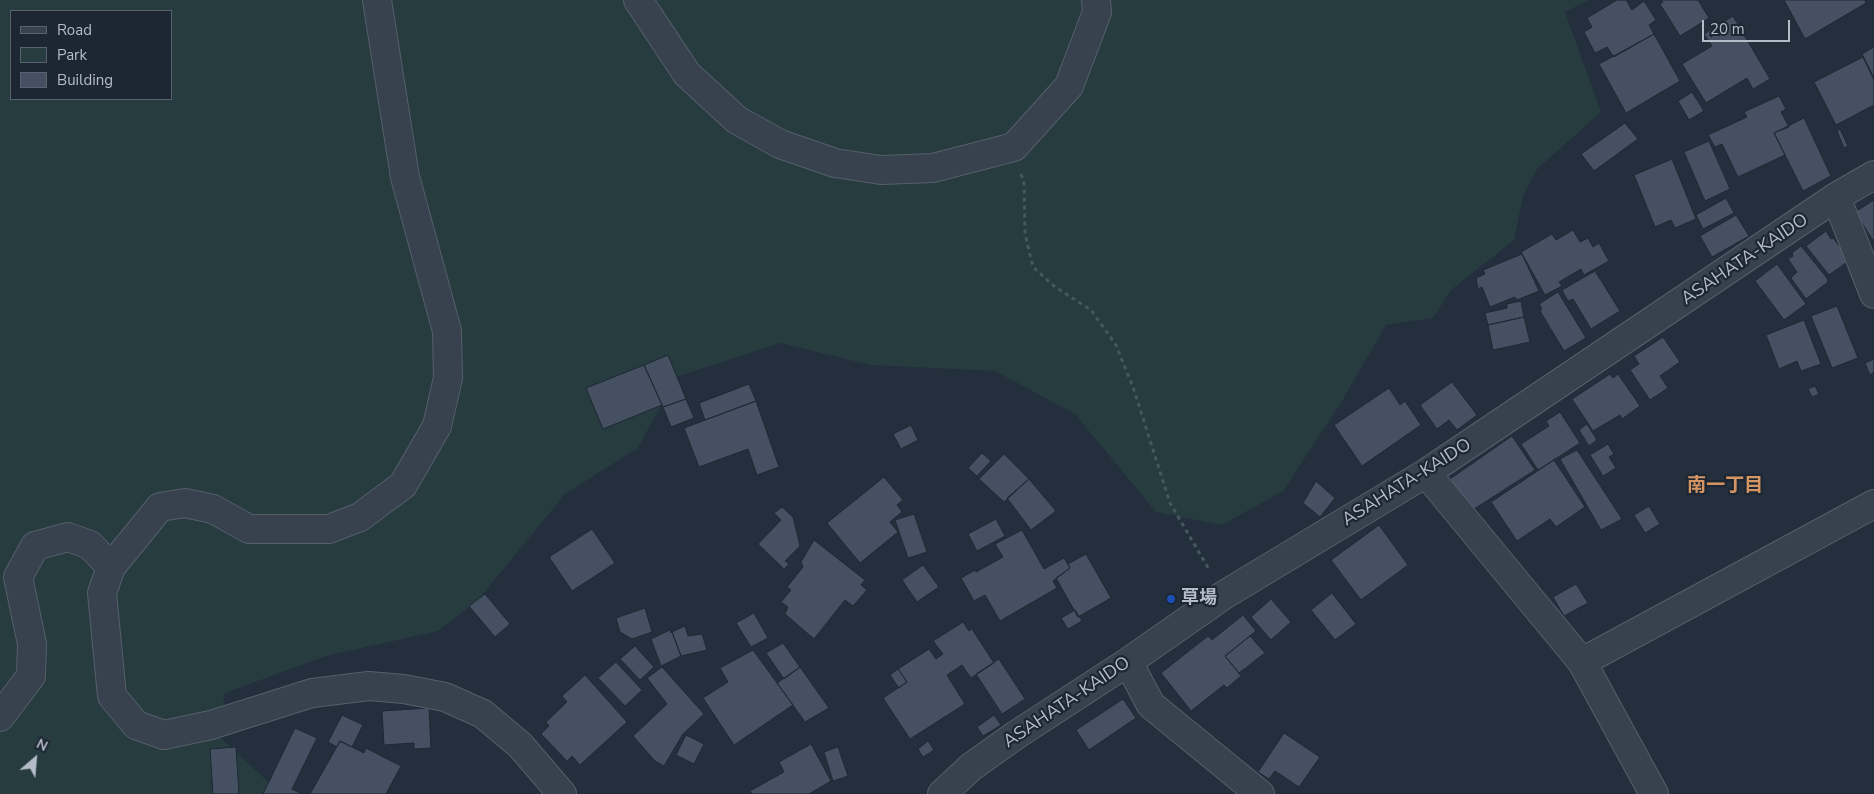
<!DOCTYPE html>
<meta charset="utf-8">
<style>
body{margin:0}
#map{position:relative;width:1874px;height:794px;overflow:hidden;background:#242f3e;font-family:"Nunito Sans",sans-serif}
canvas{display:block}
.legend{position:absolute;left:10px;top:10px;width:162px;height:90px;box-sizing:border-box;background:#1d2633;border:1px solid #59626f;margin:0;padding:6px 9px;list-style:none;font-size:15px;color:#b4bcc9}
.legend li{display:flex;align-items:center;gap:10px;height:25px}
.legend b{width:25px;border:1px solid #59626f}
.north{position:absolute;left:10px;top:734px;width:50px;height:50px;-webkit-text-stroke:4px #1d2633;paint-order:stroke;rotate:27deg;font-size:14px;font-weight:700;line-height:20px;text-align:center;color:#b4bcc9}
.north::after{content:'';display:block;margin:auto;width:18px;height:22px;background:#b4bcc9;clip-path:polygon(50% 0,100% 100%,50% 72%,0 100%)}
.scale{position:absolute;left:1702px;top:20px;width:88px;height:22px;box-sizing:border-box;border:2px solid #b4bcc9;border-top:0;padding-left:6px;font-size:15px;line-height:18px;white-space:nowrap;color:#b4bcc9;-webkit-text-stroke:4px #1d2633;paint-order:stroke}
</style>
<div id="map">
<canvas width="1874" height="794"></canvas>
<ul class="legend">
<li><b style="height:6px;background:#38414e"></b>Road</li>
<li><b style="height:14px;background:#263c3f"></b>Park</li>
<li><b style="height:14px;background:#455162"></b>Building</li>
</ul>
<div class="north">N</div>
<div class="scale">20 m</div>
</div>
<script>
const g = document.querySelector('canvas').getContext('2d');
g.lineJoin = 'round';
function fillPath(path, color) { g.fillStyle = color; g.fill(path, 'evenodd'); }
const toPath = rows => new Path2D(rows.map(r => 'M' + r).join(''));
function stroke(path, color, width, dash) { g.strokeStyle = color; g.lineWidth = width; g.lineCap = dash ? 'butt' : 'round'; g.setLineDash(dash || []); g.stroke(path); }
function label(font, color, halo, rows, align = 'center') {
  g.font = font + ' "Nunito Sans","Noto Sans JP",sans-serif'; g.lineWidth = 4.5; g.setLineDash([]); g.textBaseline = 'middle'; g.strokeStyle = halo; g.fillStyle = color; for (const [text, x, y, turn = 0] of rows) {
    g.save(); g.translate(x, y); g.rotate((+turn || 0) * Math.PI / 180); g.textAlign = isNaN(turn) ? turn : align; if (halo) g.strokeText(text, 0, 0); g.fillText(text, 0, 0); g.restore();
  }
}
fillPath(toPath([
 [0,0,1589,0,1565,12,1601,112,1537,169,1523,196,1514,240,1451,290,1433,318,1386,325,1342,401,1283,491,1222,525,1156,512,1075,414,995,371,871,365,780,343,676,377,638,448,565,494,478,600,438,631,326,656,225,693,218,735,281,794,0,794],
 [11,11,171,11,171,99,11,99]
]), '#263c3f');
const building = toPath([
 [1617,0,1626,0,1632,10,1644,1,1656,20,1649,25,1654,34,1614,57,1607,47,1595,53,1584,32,1592,27,1587,18,1617,0],
 [1661,0,1698,0,1709,18,1680,36,1660,4,1663,2,1661,0],
 [1784,0,1865,0,1866,3,1805,39,1784,0],
 [1733,16,1770,79,1753,89,1747,78,1706,103,1682,64,1712,46,1704,34,1733,16],
 [1654,34,1680,81,1626,113,1599,64,1654,34],
 [1874,47,1874,78,1862,54,1874,47],
 [1863,57,1874,80,1874,105,1836,125,1814,82,1863,57],
 [1692,92,1704,111,1689,120,1678,101,1692,92],
 [1779,96,1786,109,1781,112,1789,127,1774,133,1785,155,1738,177,1722,144,1715,147,1708,135,1747,117,1744,112,1779,96],
 [1804,118,1831,176,1803,191,1774,133,1804,118],
 [1625,123,1638,139,1594,171,1581,154,1625,123],
 [1840,129,1848,146,1844,148,1837,131,1840,129],
 [1709,141,1730,189,1705,201,1684,152,1709,141],
 [1672,159,1696,219,1675,228,1671,220,1655,227,1634,175,1672,159],
 [1726,198,1734,213,1703,229,1696,215,1726,198],
 [1874,200,1874,242,1855,212,1874,200],
 [1736,215,1749,236,1712,257,1700,236,1736,215],
 [1573,230,1580,242,1588,238,1593,247,1599,243,1609,261,1584,275,1581,269,1559,282,1562,286,1545,295,1521,252,1552,234,1556,240,1573,230],
 [1826,231,1831,239,1833,238,1850,260,1829,275,1806,246,1826,231],
 [1801,246,1827,278,1828,282,1806,299,1791,278,1797,272,1788,259,1793,256,1792,253,1801,246],
 [1522,254,1539,291,1517,300,1515,297,1490,307,1482,287,1478,289,1476,278,1485,274,1483,270,1522,254],
 [1777,264,1806,304,1784,320,1755,281,1777,264],
 [1595,271,1620,311,1591,329,1573,299,1568,301,1562,290,1595,271],
 [1558,292,1586,338,1564,351,1540,311,1542,309,1539,304,1558,292],
 [1521,301,1524,317,1488,325,1485,313,1507,308,1507,304,1521,301],
 [1837,306,1858,358,1832,368,1811,316,1837,306],
 [1524,317,1530,342,1493,350,1488,325,1524,317],
 [1804,320,1821,364,1801,371,1797,361,1779,369,1766,335,1804,320],
 [1663,337,1680,362,1660,376,1668,388,1650,400,1630,370,1639,364,1634,356,1663,337],
 [668,355,686,399,663,407,644,365,668,355],
 [1874,359,1874,372,1870,375,1865,363,1874,359],
 [644,365,662,405,603,429,586,388,644,365],
 [1610,374,1613,378,1618,374,1640,406,1622,419,1620,415,1593,431,1572,399,1610,374],
 [1452,382,1477,415,1457,430,1449,420,1437,429,1420,405,1452,382],
 [749,384,756,401,705,420,699,403,749,384],
 [1815,386,1819,394,1812,397,1808,389,1815,386],
 [1389,388,1400,405,1405,401,1421,425,1362,466,1334,425,1389,388],
 [686,399,694,418,671,427,663,407,686,399],
 [756,401,779,467,757,475,748,449,699,467,684,428,756,401],
 [1560,412,1580,443,1538,470,1521,444,1549,426,1546,421,1560,412],
 [1587,424,1597,440,1589,446,1579,430,1587,424],
 [911,425,918,440,901,449,893,434,911,425],
 [1512,436,1535,470,1471,511,1450,479,1512,436],
 [1608,444,1614,454,1609,457,1616,468,1603,476,1590,455,1608,444],
 [1577,450,1622,519,1601,530,1560,459,1577,450],
 [982,453,991,461,977,476,968,468,982,453],
 [1004,454,1029,479,1004,502,979,479,1004,454],
 [1554,460,1585,507,1556,527,1550,519,1517,541,1491,502,1554,460],
 [884,477,903,500,897,505,902,512,890,522,898,532,860,563,827,523,884,477],
 [1029,479,1056,511,1031,530,1007,498,1029,479],
 [1316,481,1335,498,1320,517,1303,503,1316,481],
 [1649,506,1660,524,1645,533,1634,515,1649,506],
 [782,507,793,517,800,546,785,561,789,564,784,569,758,544,781,520,774,513,782,507],
 [914,514,927,552,908,558,895,520,914,514],
 [996,519,1005,536,977,551,968,534,996,519],
 [1379,525,1408,565,1361,600,1331,560,1379,525],
 [592,529,615,563,572,591,549,557,592,529],
 [1022,530,1044,569,1064,558,1070,568,1053,581,1057,588,1000,621,985,595,974,601,961,578,975,570,976,572,1003,557,995,544,1022,530],
 [814,540,865,580,861,585,867,590,853,606,845,600,814,639,785,614,788,607,781,602,791,590,787,587,803,567,801,562,814,540],
 [1086,554,1111,598,1078,617,1056,578,1070,568,1068,564,1086,554],
 [923,565,939,587,917,602,902,580,923,565],
 [1576,584,1588,603,1564,616,1553,597,1576,584],
 [1332,593,1356,624,1335,640,1311,610,1332,593],
 [485,594,510,624,495,637,469,606,485,594],
 [1271,599,1291,622,1271,640,1251,617,1271,599],
 [645,608,652,632,632,639,620,632,616,618,645,608],
 [1075,610,1082,621,1068,629,1061,618,1075,610],
 [754,613,768,638,751,647,736,623,754,613],
 [1243,615,1256,631,1225,656,1241,676,1227,688,1224,685,1191,711,1161,673,1208,636,1212,640,1243,615],
 [963,622,969,631,972,629,994,663,971,678,962,665,947,675,965,704,910,739,883,698,907,682,898,669,929,649,936,659,943,654,933,641,963,622],
 [685,626,688,636,702,634,707,650,681,656,672,632,685,626],
 [670,630,671,633,672,632,681,656,661,666,651,639,670,630],
 [1250,636,1265,653,1239,673,1225,656,1250,636],
 [783,643,800,667,784,679,766,653,783,643],
 [635,646,654,667,640,680,620,659,635,646],
 [753,650,793,705,734,745,703,698,728,682,720,668,753,650],
 [999,659,1025,699,1002,714,976,674,999,659],
 [616,662,642,690,625,706,598,678,616,662],
 [662,667,704,714,683,734,664,766,655,761,633,736,667,704,647,678,662,667],
 [800,667,829,708,805,722,777,683,800,667],
 [898,669,907,682,899,688,890,675,898,669],
 [585,675,627,722,580,765,572,756,567,761,541,734,549,726,546,722,567,702,562,696,585,675],
 [1123,699,1136,718,1089,750,1076,730,1123,699],
 [429,708,431,748,414,749,414,743,384,745,382,711,429,708],
 [342,715,363,725,352,747,340,741,337,747,328,742,342,715],
 [994,715,1001,725,983,736,977,727,994,715],
 [295,728,317,738,292,789,302,794,263,794,295,728],
 [1284,733,1320,757,1299,787,1275,771,1269,779,1258,772,1284,733],
 [686,735,704,744,694,764,676,755,686,735],
 [340,741,364,753,366,748,401,766,386,794,310,794,340,741],
 [928,741,934,750,923,757,918,749,928,741],
 [811,744,831,781,809,794,752,794,750,791,784,772,779,762,811,744],
 [236,747,239,794,213,794,210,749,236,747],
 [838,747,848,776,833,781,824,752,838,747]
]);
fillPath(building, '#455162');
stroke(building, '#1f2835', 1);
const minor = toPath([
 [377,0,405,177,447,331,448,378,437,426,403,485,360,517,329,529,249,529,213,509,185,503,160,507,111,567,102,593,112,696,136,725,164,735,211,725,312,693,369,686,404,689,445,697,483,714,520,745,562,794],
 [638,0,687,74,737,120,780,144,835,163,881,170,933,168,1014,147,1069,86,1097,12,1096,0],
 [1836,197,1874,294],
 [1426,473,1582,662,1654,794],
 [1128,662,1151,705,1260,794],
 [1582,662,1874,504],
 [0,717,31,676,32,644,18,577,35,546,68,537,90,545,111,567],
 [942,794,971,767,1016,735,1128,662,1224,595,1426,473,1836,197,1874,175]
]);
stroke(minor, '#565f6c', 30);
stroke(toPath([
 [1021,174,1024,184,1025,234,1033,267,1055,287,1091,310,1116,345,1134,390,1170,503,1210,571]
]), '#44595c', 3, [4, 4]);
stroke(minor, '#38414e', 28);
for (const [x, y, r, color] of [
 [1171,599,5,"#1a4fb4"]
]) { const dot = new Path2D(); dot.arc(x, y, r, 0, 2 * Math.PI); g.fillStyle = color; g.fill(dot); stroke(dot, '#1d2633', 2); }
label('18px', '#b4bcc9', '#1d2633', [
 ["ASAHATA-KAIDO",1745,260,-34],
 ["ASAHATA-KAIDO",1407,483,-32],
 ["ASAHATA-KAIDO",1067,703,-34]
]);
label('bold 18px', '#b4bcc9', '#1d2633', [
 ["草場",1181,599]
], 'left');
label('bold 19px', '#d59563', '#1d2633', [
 ["南一丁目",1725,486]
]);
</script>
